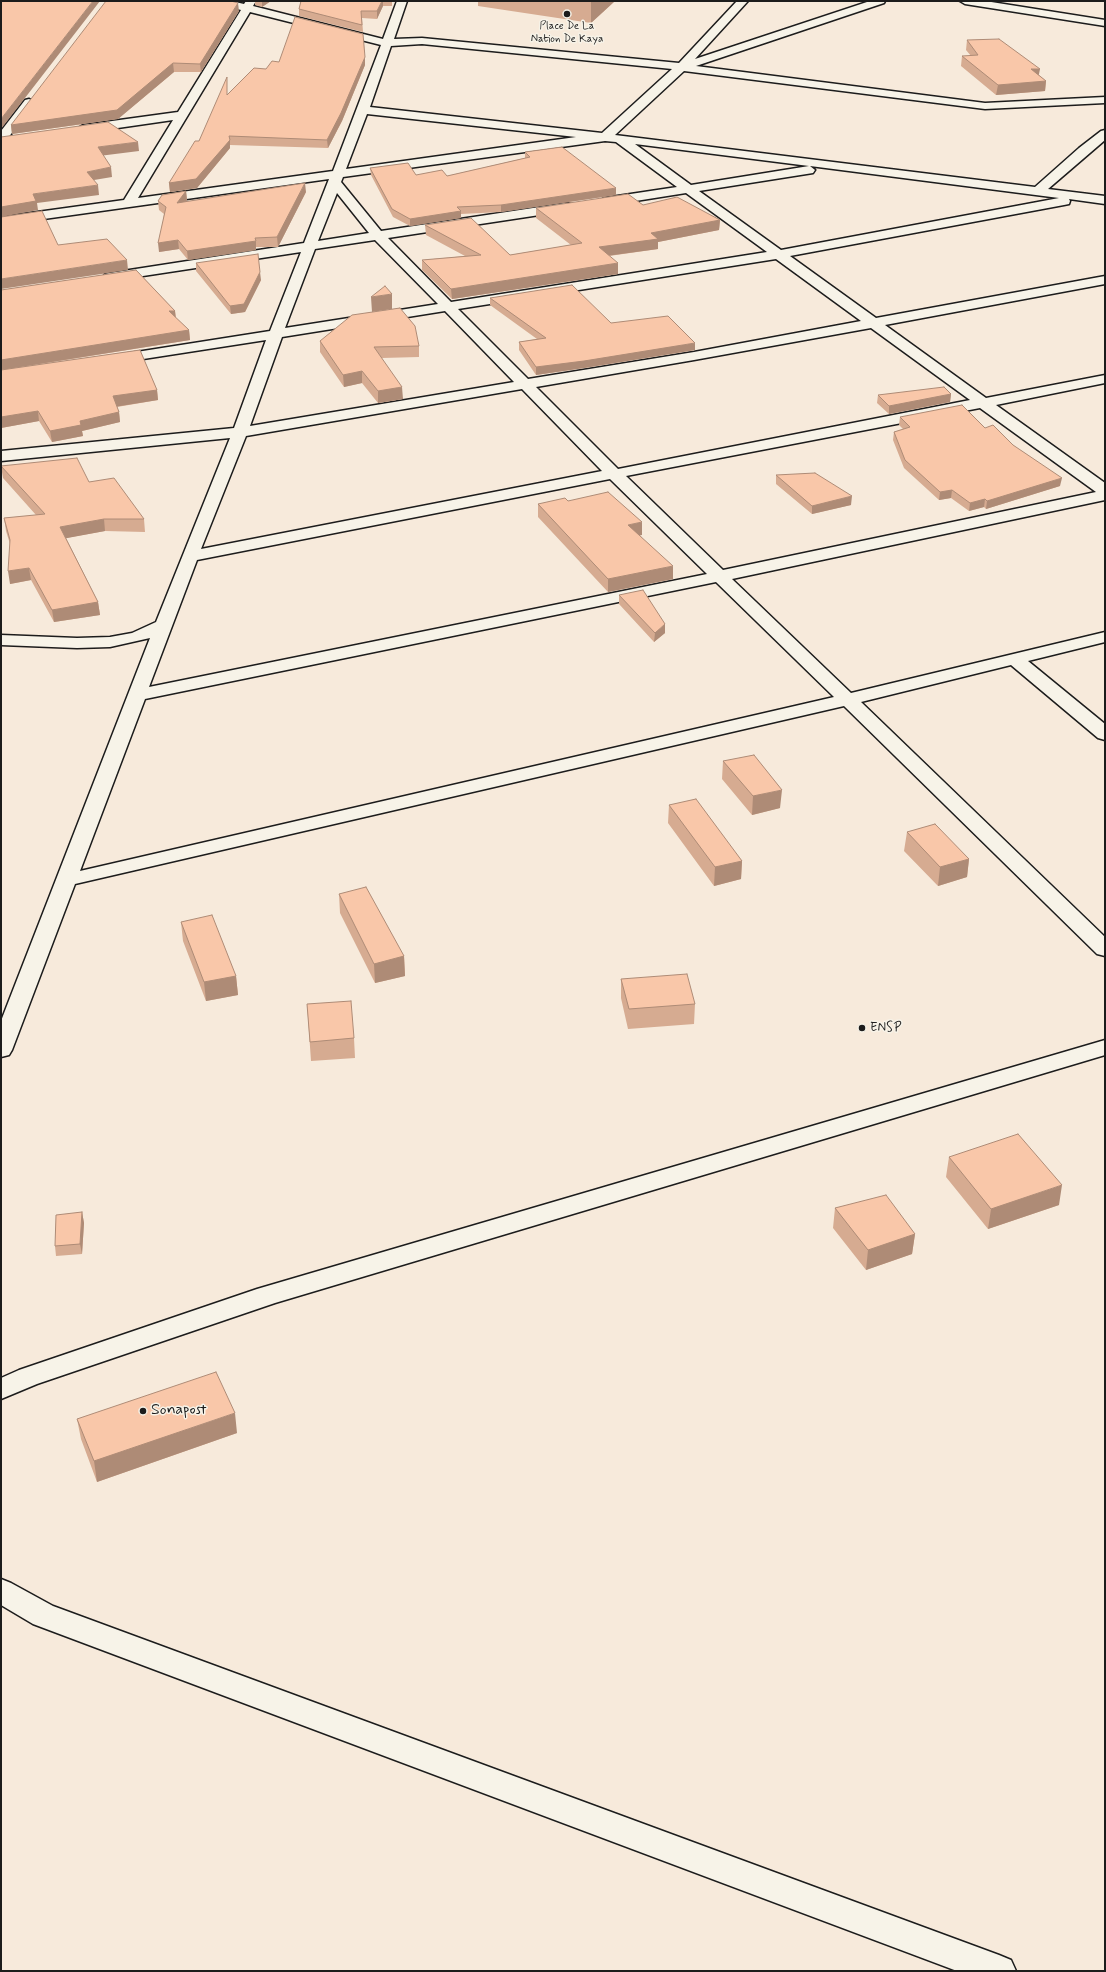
<!DOCTYPE html>
<style>
body{margin:0}
#map{position:relative;width:1106px;height:1972px;overflow:hidden;background:#f7eadb;font-family:Mynerve,sans-serif}
canvas{display:block}
.frame{position:absolute;inset:0;border:2px solid #1c1c1c;pointer-events:none}
</style>
<div id="map">
<canvas width="1106" height="1972"></canvas>
<div class="frame"></div>
</div>
<script>
const g = document.querySelector('canvas').getContext('2d');
g.lineJoin = 'round';
const toPath = rows => new Path2D(rows.map(r => 'M' + r).join(''));
function stroke(path, color, width, dash) { g.strokeStyle = color; g.lineWidth = width; g.lineCap = dash ? 'butt' : 'round'; g.setLineDash(dash || []); g.stroke(path); }
function fillPath(path, color) { g.fillStyle = color; g.fill(path, 'evenodd'); }
function label(font, color, halo, rows, align = 'center') {
  g.font = font + ' Mynerve,sans-serif'; g.lineWidth = 3; g.setLineDash([]); g.textBaseline = 'middle'; g.strokeStyle = halo; g.fillStyle = color; for (const [text, x, y, turn = 0] of rows) {
    g.save(); g.translate(x, y); g.rotate((+turn || 0) * Math.PI / 180); g.textAlign = isNaN(turn) ? turn : align; if (halo) g.strokeText(text, 0, 0); g.fillText(text, 0, 0); g.restore();
  }
}
const street = toPath([
 [214,1,231,1,244,4,246,1,256,1,253,6,383,39,397,1,407,1,394,39,422,38,679,63,737,1,748,1,695,59,870,1,885,1,884,3,696,66,985,103,1105,97,1105,103,985,109,684,71,615,135,1035,187,1079,148,1101,131,1105,130,1105,140,1048,189,1105,196,1105,204,1069,199,1070,201,1069,204,1064,205,790,256,876,318,1105,276,1105,284,885,325,986,398,1105,375,1105,383,996,405,1105,483,1105,500,732,579,851,693,1105,632,1105,642,1028,661,1105,724,1105,740,1098,738,1011,665,861,702,1105,937,1105,956,1097,954,844,706,75,884,12,1050,9,1055,1,1057,1,1021,150,638,110,647,77,648,1,645,1,635,77,638,110,637,132,633,156,622,230,438,1,461,1,451,234,428,266,340,111,364,106,363,104,360,106,357,111,356,270,331,301,252,110,281,105,280,103,277,105,274,110,273,304,243,329,179,1,225,1,217,124,200,173,120,83,133,77,129,83,125,178,112,241,10,215,3,214,1],
 [250,12,381,45,333,171,138,198,250,12],
 [422,44,672,69,602,133,370,107,391,46,422,44],
 [367,114,576,137,346,169,367,114],
 [605,141,616,142,677,187,604,198,598,202,599,205,604,206,686,193,767,252,451,302,388,238,566,211,571,210,572,207,571,204,566,203,381,231,341,182,343,177,605,141],
 [635,144,809,166,691,185,635,144],
 [810,166,1059,198,781,250,699,191,813,173,815,170,810,166],
 [337,193,369,233,318,241,337,193],
 [375,240,438,304,285,328,315,249,375,240],
 [776,259,861,321,694,352,528,379,458,309,776,259],
 [445,311,514,382,250,426,282,337,445,311],
 [871,328,970,400,618,469,536,387,694,360,871,328],
 [522,389,602,471,201,549,246,436,522,389],
 [980,408,1096,492,723,570,626,476,980,408],
 [610,479,707,574,149,687,197,560,610,479],
 [716,582,834,697,80,871,145,699,716,582],
 [960,1,985,1,1105,20,1105,26,965,4,960,1],
 [29,99,35,102,5,142,1,143,1,131,25,100,29,99],
 [1105,1040,1105,1055,275,1303,37,1384,1,1399,1,1378,19,1370,257,1289,1105,1040],
 [1,1579,11,1583,53,1606,999,1955,1011,1960,1016,1971,957,1971,33,1624,1,1605,1,1579]
]);
stroke(street, '#1c1c1c', 3);
fillPath(street, '#f7f3e8');
fillPath(toPath([
 [255,1,271,1,262,7,255,5],
 [301,1,392,1,392,6,383,6,377,19,362,18,363,32,299,16,299,9],
 [478,1,615,1,591,23,478,6],
 [239,11,201,72,174,72,118,119,12,134,11,125],
 [967,40,1039,75,1046,81,1045,91,996,95,961,66,962,56,971,56,966,50],
 [365,65,342,121,328,148,230,145,230,148,197,188,170,192,169,183,199,141,228,95,266,69],
 [525,152,616,195,501,212,461,214,461,218,410,226,393,217,371,175,370,168,416,175,447,176,525,158],
 [186,191,187,200,186,202,306,192,278,247,256,247,256,250,188,260,179,249,159,252,164,214,159,210,158,201],
 [643,205,720,220,719,230,658,242,658,249,609,256,618,274,452,299,422,270,422,260,465,256,426,235,425,225,510,255,571,245,536,218,536,208],
 [196,263,261,280,245,312,231,314,196,271],
 [136,270,175,311,176,318,189,330,190,340,16,368,140,350,157,390,158,400,117,407,119,412,120,422,82,431,83,436,52,442,39,421,1,428,1,290],
 [490,298,611,323,695,350,584,368,536,375,519,350,519,342,537,339,490,305],
 [320,341,419,346,419,357,382,358,403,399,378,403,362,383,344,387,320,352],
 [951,394,950,402,889,414,877,403,878,395],
 [900,417,985,428,1013,445,1060,486,986,509,984,507,969,511,951,498,939,500,904,468,893,440,894,432,903,429,899,425],
 [1,466,89,482,144,519,145,532,105,531,66,538,98,602,100,615,54,622,31,580,10,584,10,544,6,531,4,518,36,515,3,478],
 [776,475,851,505,812,514,776,484],
 [568,501,642,535,640,535,673,579,608,592,538,517,538,504],
 [619,595,665,633,654,642,619,604],
 [723,761,780,808,752,815,722,779],
 [669,805,742,861,741,879,714,886,668,823],
 [907,832,969,859,967,877,938,886,904,851],
 [339,894,404,956,405,976,375,983,340,913],
 [181,922,236,976,238,995,206,1001,183,941],
 [621,979,695,1004,694,1024,628,1029,621,998],
 [307,1004,354,1038,355,1058,311,1061],
 [949,1157,1059,1205,988,1229,946,1177],
 [835,1208,915,1234,912,1254,866,1270,833,1228],
 [82,1212,84,1223,82,1254,56,1256,55,1246],
 [77,1419,237,1433,97,1482,81,1439]
]), '#d6ab91');
fillPath(toPath([
 [93,1,100,1,1,129,1,119],
 [262,1,271,1,262,7],
 [382,1,383,1,383,6,377,19,377,11],
 [591,1,615,1,591,23],
 [238,3,239,11,201,72,200,64],
 [365,57,365,65,342,121,328,148,327,140],
 [173,63,174,72,118,119,12,134,11,125],
 [1031,69,1040,69,1038,79],
 [1046,81,1045,91,996,95,998,85],
 [230,140,230,148,197,188,170,192,169,183],
 [138,142,139,151,99,156,98,147],
 [111,167,112,177,88,181,87,172],
 [305,183,306,192,278,247,277,237],
 [98,185,99,195,37,203,38,210,1,217,1,207,33,194],
 [616,188,616,195,501,212,501,205],
 [186,191,187,200,178,212,177,203],
 [461,211,461,218,410,226,410,219],
 [720,220,719,230,658,242,658,249,599,257,599,247,651,233],
 [178,240,179,249,159,252,158,243],
 [256,241,256,250,188,260,187,251],
 [127,260,128,270,1,289,1,279],
 [618,263,618,274,452,299,451,289],
 [260,272,261,280,245,312,231,314,230,306],
 [392,294,392,309,372,312,371,297],
 [169,311,175,311,176,321],
 [189,330,190,340,1,370,1,360],
 [695,343,695,350,584,368,536,375,536,367],
 [362,371,362,383,344,387,343,375],
 [402,387,403,399,378,403,378,391],
 [157,390,158,400,114,407,113,396],
 [951,394,950,402,889,414,889,406],
 [38,411,39,421,1,428,1,417],
 [119,412,120,422,82,431,83,436,52,442,50,431,80,421],
 [1062,478,1060,486,986,509,987,501],
 [952,490,951,498,939,500,940,492],
 [852,496,851,505,812,514,812,506],
 [985,499,984,507,969,511,970,503],
 [104,519,105,531,62,539,60,527],
 [642,522,642,535,628,537,628,525],
 [673,566,673,579,608,592,608,579],
 [29,568,31,580,10,584,8,571],
 [98,602,100,615,54,622,52,610],
 [665,624,665,633,654,642,655,633],
 [782,790,780,808,752,815,753,796],
 [969,859,967,877,938,886,940,867],
 [742,861,741,879,714,886,715,867],
 [404,956,405,976,375,983,374,964],
 [236,976,238,995,206,1001,204,982],
 [1062,1185,1059,1205,988,1229,991,1209],
 [82,1212,84,1223,82,1254,80,1244],
 [915,1234,912,1254,866,1270,868,1250],
 [235,1413,237,1433,97,1482,94,1461]
]), '#ae8b76');
const building = toPath([
 [1,1,93,1,1,119,1,1],
 [106,1,231,1,238,3,200,64,173,63,117,110,11,125,106,1],
 [301,1,382,1,377,11,361,11,362,25,299,9,301,1],
 [295,17,363,34,365,57,341,113,327,140,229,136,230,140,196,179,169,183,195,141,199,141,227,77,227,95,254,68,266,69,272,61,279,62,295,17],
 [999,39,1040,69,1031,69,1046,81,998,85,962,56,978,55,967,40,999,39],
 [108,122,138,142,98,147,111,167,87,172,98,185,33,194,36,201,1,207,1,137,108,122],
 [562,147,616,188,501,205,457,207,461,211,410,219,392,209,370,168,408,163,416,175,442,170,447,176,530,157,525,152,562,147],
 [305,183,277,237,255,238,256,241,187,251,178,240,158,243,166,207,158,201,162,195,186,191,177,203,305,183],
 [628,194,643,205,677,197,720,220,651,233,658,239,599,247,618,263,451,289,422,260,481,255,425,225,471,218,510,255,582,243,536,208,628,194],
 [42,211,58,245,107,239,127,260,1,279,1,217,42,211],
 [258,254,260,272,244,304,230,306,196,263,258,254],
 [136,270,175,311,169,311,189,330,1,360,1,290,136,270],
 [572,285,611,323,668,316,695,343,584,361,536,367,519,342,546,338,490,298,572,285],
 [385,286,392,294,371,297,385,286],
 [400,308,415,326,419,346,374,347,402,387,378,391,362,371,343,375,320,341,352,315,400,308],
 [140,350,157,390,113,396,119,412,80,421,81,425,50,431,38,411,1,417,1,370,140,350],
 [944,387,951,394,889,406,878,395,944,387],
 [962,405,985,428,993,425,1013,445,1062,478,987,501,985,499,970,503,952,490,940,492,905,460,894,432,910,427,900,417,962,405],
 [77,458,89,482,114,478,144,519,104,519,60,527,98,602,52,610,29,568,8,571,10,540,4,518,45,514,1,466,77,458],
 [815,473,852,496,812,506,776,475,815,473],
 [608,492,642,522,628,525,673,566,608,579,538,504,565,498,568,501,608,492],
 [643,590,665,624,655,633,619,595,643,590],
 [754,755,782,790,753,796,723,761,754,755],
 [696,799,742,861,715,867,669,805,696,799],
 [935,824,969,859,940,867,907,832,935,824],
 [366,887,404,956,374,964,339,894,366,887],
 [212,915,236,976,204,982,181,922,212,915],
 [687,974,695,1004,629,1009,621,979,687,974],
 [351,1001,354,1038,310,1042,307,1004,351,1001],
 [1018,1134,1062,1185,991,1209,949,1157,1018,1134],
 [886,1195,915,1234,868,1250,835,1208,886,1195],
 [82,1212,80,1244,55,1246,56,1215,82,1212],
 [216,1372,235,1413,94,1461,77,1419,216,1372]
]);
fillPath(building, '#f9c7a9');
stroke(building, '#ae8b76', 1);
for (const [x, y, r, color] of [
 [567,14,4,"#1c1c1c"],
 [862,1028,4,"#1c1c1c"],
 [143,1411,4,"#1c1c1c"]
]) { const dot = new Path2D(); dot.arc(x, y, r, 0, 2 * Math.PI); g.fillStyle = color; g.fill(dot); stroke(dot, '#f7f3e8', 1.5); }
label('11px', '#1c1c1c', '#f7f3e8', [
 ["Place De La",567,27],
 ["Nation De Kaya",567,40]
]);
label('13px', '#1c1c1c', '#f7f3e8', [
 ["ENSP",870,1028]
], 'left');
label('16px', '#1c1c1c', '#f7f3e8', [
 ["Sonapost",151,1411]
], 'left');
</script>
